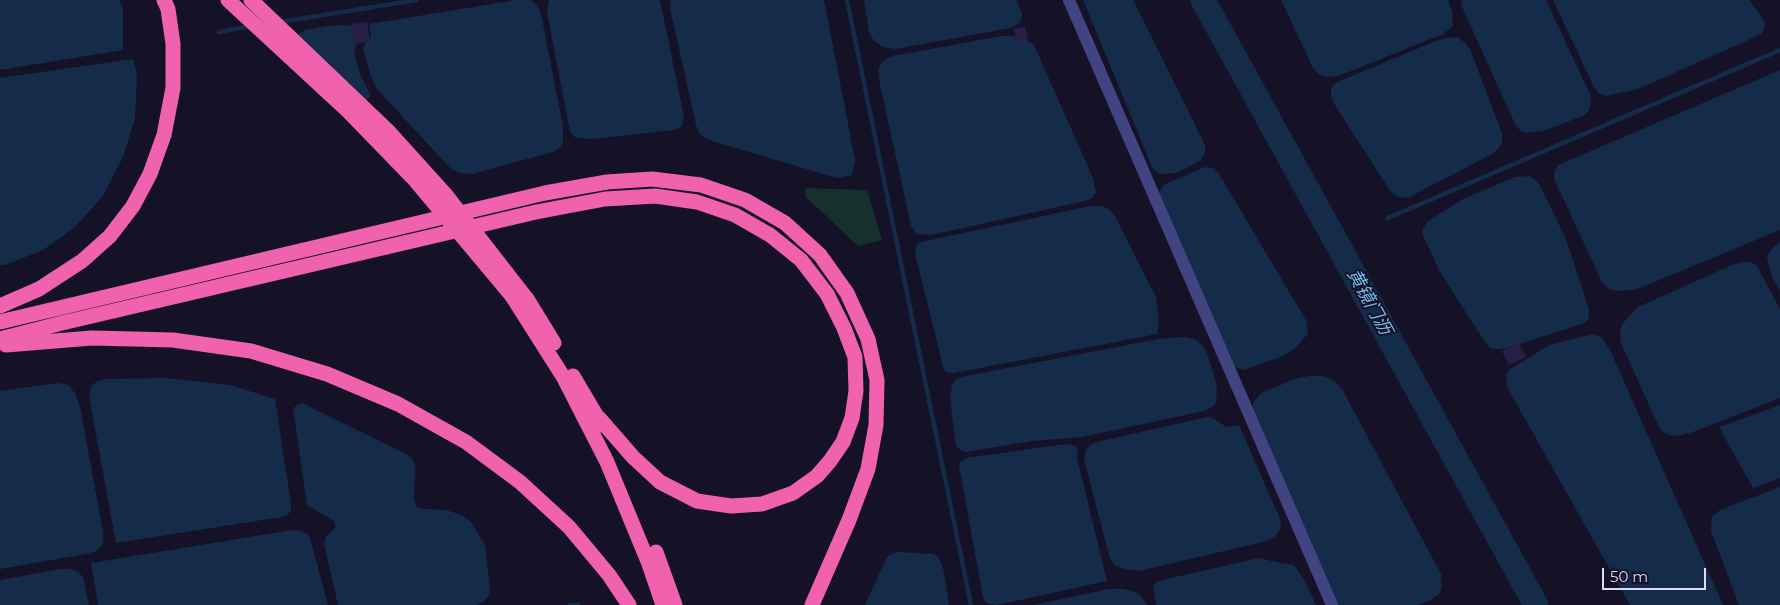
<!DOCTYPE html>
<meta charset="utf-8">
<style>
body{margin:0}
#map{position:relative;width:1780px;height:605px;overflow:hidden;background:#151227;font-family:Montserrat,sans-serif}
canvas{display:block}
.scale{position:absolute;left:1602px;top:568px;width:104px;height:22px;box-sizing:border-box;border:2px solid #dddbfb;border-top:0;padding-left:6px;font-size:15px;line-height:18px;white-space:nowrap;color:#dddbfb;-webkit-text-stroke:4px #151227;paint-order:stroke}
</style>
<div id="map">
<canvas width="1780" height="605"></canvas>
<div class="scale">50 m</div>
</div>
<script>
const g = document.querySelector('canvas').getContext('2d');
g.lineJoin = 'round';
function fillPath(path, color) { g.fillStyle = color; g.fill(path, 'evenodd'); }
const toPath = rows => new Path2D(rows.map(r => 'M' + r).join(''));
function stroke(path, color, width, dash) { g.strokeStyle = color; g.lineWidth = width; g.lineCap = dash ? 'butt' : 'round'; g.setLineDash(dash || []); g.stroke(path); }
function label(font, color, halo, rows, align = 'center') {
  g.font = font + ' Montserrat,"Noto Sans SC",sans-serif'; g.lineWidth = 4; g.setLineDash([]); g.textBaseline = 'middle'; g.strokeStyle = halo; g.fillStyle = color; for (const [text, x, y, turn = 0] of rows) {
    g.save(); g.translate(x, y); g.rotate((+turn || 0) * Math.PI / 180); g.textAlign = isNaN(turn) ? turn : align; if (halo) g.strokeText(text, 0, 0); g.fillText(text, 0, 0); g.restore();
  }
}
fillPath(toPath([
 [805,188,867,190,882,240,858,246,806,197]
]), '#16302e');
fillPath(toPath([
 [0,0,119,0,123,8,123,50,0,70],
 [516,0,531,0,537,5,541,14,563,126,563,142,560,148,553,152,472,174,460,173,451,169,377,89,372,79,363,49,365,43,371,37,369,24],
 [549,0,660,0,684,117,682,126,674,130,592,139,576,138,571,133,569,127,547,12],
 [671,0,824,0,855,160,852,175,837,178,715,142,705,138,699,133,696,125,670,8],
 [864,0,1016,0,1022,13,1021,20,1018,24,1011,28,895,49,883,47,874,41,869,32],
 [1083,0,1133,0,1205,145,1205,153,1201,160,1177,173,1160,174,1153,169],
 [1281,0,1448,0,1452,11,1453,26,1443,34,1351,71,1336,76,1327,77,1319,74,1314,70],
 [1461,0,1546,0,1588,90,1591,97,1590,109,1585,115,1544,131,1526,133,1520,130,1516,126,1462,7],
 [1553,0,1749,0,1761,16,1765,22,1764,29,1761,34,1755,37,1638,89,1606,96,1598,93,1594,87],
 [345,25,357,27,360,36,354,51,359,72,371,96,358,107,288,41,305,30,326,26],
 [1001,36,1013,36,1025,39,1034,45,1093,178,1096,192,1092,198,1085,201,931,235,917,234,911,226,879,80,878,70,881,64,885,60,893,56],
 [1458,37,1464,42,1470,49,1499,125,1502,134,1502,142,1499,148,1494,153,1419,192,1410,197,1402,198,1396,196,1391,192,1336,107,1331,97,1331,90,1333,85,1342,80,1436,41,1446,38],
 [133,59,137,75,135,118,123,157,103,196,75,227,43,250,5,265,0,265,0,78],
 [1780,70,1780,230,1635,290,1615,291,1608,288,1602,282,1555,181,1554,172,1558,165],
 [1205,167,1214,168,1219,174,1307,322,1308,334,1294,349,1283,356,1244,370,1237,368,1232,364,1159,193,1163,185],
 [1530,176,1539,184,1566,239,1589,309,1589,318,1585,323,1507,348,1499,349,1491,348,1485,342,1440,272,1423,236,1423,229,1427,222,1463,199,1515,177],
 [1090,206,1102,206,1109,209,1115,216,1156,297,1159,323,1157,334,954,373,948,373,944,370,915,253,917,244,921,242],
 [1780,242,1780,291,1772,277,1767,257,1771,249],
 [1744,262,1751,262,1757,266,1780,309,1780,398,1693,432,1678,436,1669,435,1662,431,1658,425,1621,343,1620,332,1622,324,1638,307,1734,264],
 [1593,334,1601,337,1605,342,1611,352,1723,605,1630,605,1507,387,1506,375,1509,370,1549,345],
 [1184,337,1195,339,1202,345,1208,356,1217,386,1216,403,1212,407,1204,411,1082,437,1032,441,966,452,960,450,956,445,950,399,952,385,955,380,961,377,1158,339],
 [1309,376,1323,376,1333,380,1342,389,1441,574,1442,588,1439,594,1429,601,1418,605,1335,605,1252,407,1254,401,1261,393,1295,379],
 [166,378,230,385,275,399,291,504,291,511,287,515,281,517,116,543,89,396,91,387,96,382,104,379],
 [58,383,68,385,75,393,80,407,103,532,103,541,101,546,96,551,86,554,0,569,0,391],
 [302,403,408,455,414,461,415,468,414,500,417,507,425,509,446,510,462,515,472,523,485,546,490,590,488,597,483,602,477,605,338,605,324,544,326,536,335,529,335,522,307,505,293,408],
 [1780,405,1780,478,1753,488,1719,427],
 [1207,417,1213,418,1226,427,1239,425,1281,521,1280,529,1276,536,1267,541,1139,571,1125,569,1116,566,1110,559,1084,459,1086,450,1090,445,1097,442],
 [1065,444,1073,445,1077,448,1078,452,1077,458,1107,581,997,605,989,604,985,602,983,597,959,466,960,462,966,458],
 [1780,487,1780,605,1739,605,1711,531,1712,517,1720,510],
 [292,530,301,531,307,534,310,538,328,605,98,605,91,563],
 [898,552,933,554,938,557,943,567,949,605,865,605,886,559,889,555],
 [1259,558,1280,563,1294,565,1305,581,1316,605,1156,605,1153,586,1158,581],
 [60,569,71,569,78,572,83,577,89,605,0,605,0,580],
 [1109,589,1124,589,1134,592,1141,596,1147,605,1033,605]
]), '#142b49');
stroke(toPath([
 [847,0,971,605],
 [280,22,417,0],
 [219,32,252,26],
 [1388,218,1780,50],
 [570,605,578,605]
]), '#142b49', 4.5);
stroke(toPath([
 [1203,0,1536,605]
]), '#142b49', 25);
fillPath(toPath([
 [367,22,370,41,355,44,351,24],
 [1025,27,1028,39,1017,42,1014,29],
 [1519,343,1526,357,1509,365,1502,351]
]), '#262046');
stroke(toPath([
 [1069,0,1332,605]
]), '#424381', 12);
stroke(toPath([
 [512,296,564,378,607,462,649,564,663,605],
 [527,299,554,343],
 [0,306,39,289,82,261,110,236,133,206,150,174,164,135,173,88,173,44,168,9,164,0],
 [0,322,545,193,607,182,652,179,701,185,745,200,785,223,820,255,847,293,868,339,877,380,876,425,868,469,849,520,812,605],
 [0,339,62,323,536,212,605,199,655,196,697,202,735,215,770,235,801,260,827,294,844,328,855,357,856,391,852,418,843,442,830,461,817,476,793,493,762,504,731,506,697,501,660,482,633,457,599,418],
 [6,345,92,338,173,340,251,351,327,374,398,404,466,442,520,482,569,527,609,575,629,605],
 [573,376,602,425],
 [656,552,675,605]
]), '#f062ae', 15);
stroke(toPath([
 [228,0,348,111,414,179,512,296],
 [251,0,389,132,446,195,527,299]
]), '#f062ae', 15);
label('italic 18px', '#73bef1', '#151227', [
 ["黄镜门沥",1369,302,61]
]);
</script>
